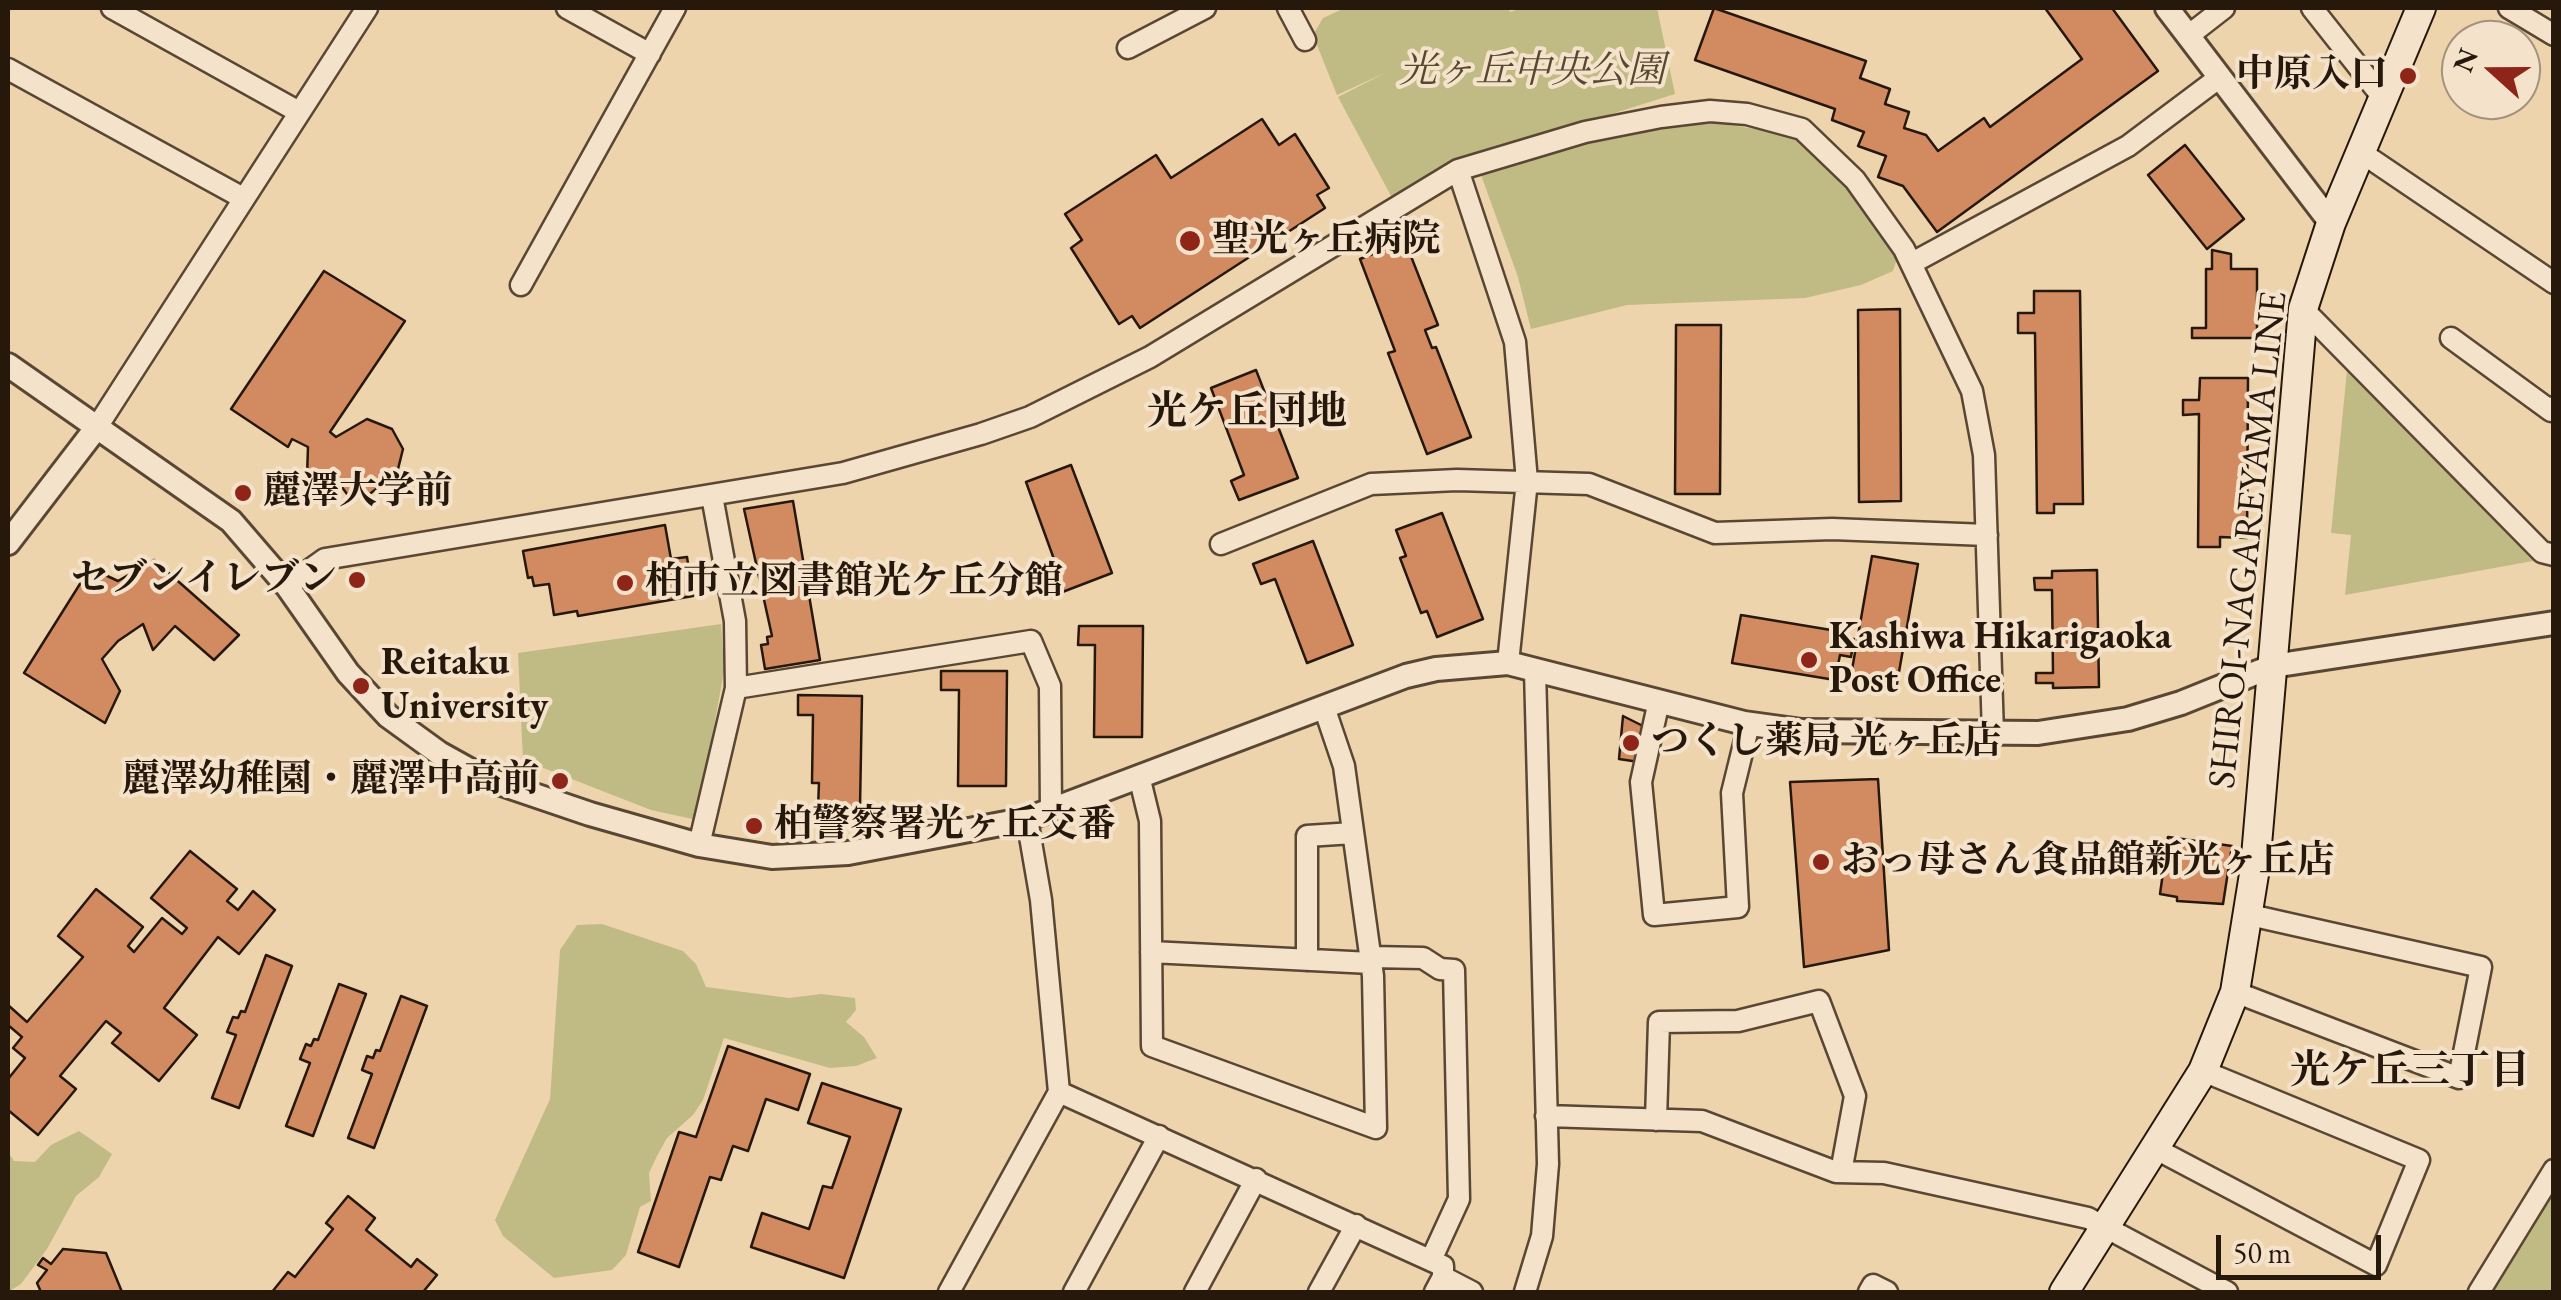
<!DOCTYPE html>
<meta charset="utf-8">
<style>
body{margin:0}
#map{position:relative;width:2561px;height:1300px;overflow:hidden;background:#eed4ad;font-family:"EB Garamond",serif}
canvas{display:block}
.frame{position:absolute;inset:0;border:10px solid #27180c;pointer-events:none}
.north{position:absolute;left:2441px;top:20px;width:100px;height:100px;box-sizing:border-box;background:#f4e3ca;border:2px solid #a2927e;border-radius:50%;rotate:291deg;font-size:28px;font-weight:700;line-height:40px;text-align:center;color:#27180c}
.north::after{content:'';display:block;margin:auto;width:35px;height:45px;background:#8f2418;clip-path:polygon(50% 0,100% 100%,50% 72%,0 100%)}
.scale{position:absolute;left:2216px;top:1235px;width:165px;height:45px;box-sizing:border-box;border:5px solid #27180c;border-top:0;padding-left:12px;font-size:30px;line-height:35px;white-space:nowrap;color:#27180c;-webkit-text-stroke:8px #f4e3ca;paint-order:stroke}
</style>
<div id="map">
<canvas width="2561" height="1300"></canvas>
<div class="frame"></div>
<div class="north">N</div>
<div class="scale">50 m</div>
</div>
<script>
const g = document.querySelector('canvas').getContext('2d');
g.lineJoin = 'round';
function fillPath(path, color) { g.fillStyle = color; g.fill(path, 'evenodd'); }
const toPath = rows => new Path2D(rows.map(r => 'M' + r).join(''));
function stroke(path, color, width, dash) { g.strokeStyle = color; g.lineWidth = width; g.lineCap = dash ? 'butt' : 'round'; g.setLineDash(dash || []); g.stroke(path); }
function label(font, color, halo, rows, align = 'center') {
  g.font = font + ' "EB Garamond","Noto Serif JP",serif'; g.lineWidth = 8; g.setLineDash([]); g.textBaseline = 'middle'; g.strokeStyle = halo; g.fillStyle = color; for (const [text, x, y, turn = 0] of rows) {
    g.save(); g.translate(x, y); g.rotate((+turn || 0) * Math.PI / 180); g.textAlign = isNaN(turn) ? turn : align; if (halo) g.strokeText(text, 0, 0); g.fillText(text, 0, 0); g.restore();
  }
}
fillPath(toPath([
 [1345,8,1508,8,1510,12,1522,8,1657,8,1675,94,1475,157,1391,196,1338,97,1387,72,1337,95,1313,35,1323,18],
 [1711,122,1775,132,1797,140,1820,157,1847,186,1898,256,1893,271,1861,285,1805,298,1627,305,1531,329,1518,277,1481,175,1559,150,1675,124],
 [2347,370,2533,561,2345,595,2351,535,2331,533],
 [721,624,724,671,697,820,651,810,523,760,518,653],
 [602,924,683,951,696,964,706,987,789,998,821,994,855,998,856,1010,846,1022,864,1037,877,1058,856,1066,830,1068,724,1038,703,1100,693,1115,667,1138,657,1156,649,1173,651,1201,640,1207,626,1255,612,1270,554,1278,503,1236,495,1220,550,1099,560,950,577,925],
 [79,1131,112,1154,99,1177,76,1196,47,1249,21,1284,8,1292,8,1152,14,1161,35,1162,51,1145],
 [2553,1192,2553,1292,2493,1292]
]), '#c0bb85');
const building = toPath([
 [1714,8,1866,61,1860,78,1890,89,1885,104,1909,112,1904,128,1926,135,1938,151,1984,118,1990,127,2082,59,2045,8,2112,8,2158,71,1937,232,1903,186,1878,177,1886,156,1858,146,1864,132,1832,120,1835,109,1695,60,1714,8],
 [1262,119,1279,145,1295,134,1329,188,1317,195,1325,208,1140,328,1132,316,1119,324,1071,248,1082,240,1065,214,1156,155,1171,178,1262,119],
 [2185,145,2244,219,2207,249,2148,175,2185,145],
 [1405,241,1438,325,1425,330,1432,348,1436,347,1471,437,1427,454,1388,353,1395,351,1360,259,1405,241],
 [2212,250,2231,254,2231,269,2257,269,2257,338,2192,338,2192,328,2206,328,2206,269,2212,269,2212,250],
 [324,271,405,321,330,432,336,437,367,419,392,429,403,449,397,473,367,496,347,494,333,475,307,476,308,447,292,439,288,447,231,409,324,271],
 [2034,291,2080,291,2083,504,2054,504,2054,513,2037,513,2035,333,2018,333,2018,313,2034,313,2034,291],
 [1900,309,1901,501,1859,502,1858,310,1900,309],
 [1676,325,1721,325,1720,494,1675,494,1676,325],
 [1256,370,1298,478,1239,500,1231,481,1244,475,1211,388,1256,370],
 [2200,378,2248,378,2247,538,2220,537,2220,547,2198,547,2199,414,2183,415,2183,400,2199,400,2200,378],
 [1071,465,1112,573,1052,596,1046,578,1059,573,1026,482,1071,465],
 [793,501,820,660,765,669,761,645,768,644,767,637,772,636,744,509,793,501],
 [1442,513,1483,619,1437,637,1427,611,1421,613,1400,558,1406,556,1396,530,1442,513],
 [665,525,671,559,687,557,693,596,578,616,577,611,554,615,549,584,534,586,532,577,528,578,523,551,665,525],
 [1313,541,1353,645,1307,663,1275,579,1261,584,1253,564,1313,541],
 [1872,556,1918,564,1896,689,1850,681,1872,556],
 [154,560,239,635,214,660,175,626,153,650,143,624,118,641,102,659,120,691,105,723,24,673,90,568,118,581,154,560],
 [2097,570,2099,687,2053,688,2053,683,2036,683,2036,673,2053,673,2052,590,2035,590,2034,578,2052,578,2052,571,2097,570],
 [1741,615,1843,632,1843,638,1854,639,1851,657,1840,655,1835,680,1732,663,1741,615],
 [1079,626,1143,626,1142,737,1094,737,1095,645,1078,645,1079,626],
 [941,671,1007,671,1006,786,958,786,959,690,941,690,941,671],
 [798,695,862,696,860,807,818,807,819,783,812,783,813,715,798,715,798,695],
 [1623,716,1645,727,1639,762,1619,759,1623,716],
 [1878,779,1889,950,1804,967,1790,782,1878,779],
 [2168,837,2232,846,2223,904,2177,901,2177,897,2160,894,2168,837],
 [190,851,237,889,227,901,238,910,253,891,275,910,239,954,218,937,164,1008,197,1035,159,1081,112,1043,121,1033,106,1021,60,1076,76,1089,38,1135,8,1110,8,1079,25,1058,13,1048,22,1037,8,1025,8,1005,27,1022,83,957,58,936,96,889,143,927,128,946,134,952,162,918,182,934,187,928,151,898,190,851],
 [266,955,292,966,239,1108,212,1098,236,1035,227,1032,233,1017,238,1018,241,1011,245,1012,266,955],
 [339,984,366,994,313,1136,286,1126,310,1063,300,1059,306,1044,311,1046,314,1039,318,1040,339,984],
 [401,996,427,1006,374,1148,348,1138,372,1074,362,1070,367,1056,373,1058,376,1050,380,1051,401,996],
 [728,1046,810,1074,798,1110,766,1099,748,1151,733,1146,721,1180,710,1177,679,1267,638,1252,679,1132,696,1137,728,1046],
 [822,1083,901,1109,844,1278,751,1247,762,1213,809,1229,823,1186,832,1188,850,1137,808,1123,822,1083],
 [348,1196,375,1218,366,1230,411,1267,417,1259,437,1275,423,1292,272,1292,288,1272,295,1277,333,1229,326,1223,348,1196],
 [63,1249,106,1253,122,1292,41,1292,37,1283,47,1270,38,1265,43,1258,51,1264,63,1249]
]);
fillPath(building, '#d28b61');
stroke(building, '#27180c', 2.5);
const minor = toPath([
 [112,8,299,112],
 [567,8,650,54],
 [1288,8,1305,40],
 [2312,8,2376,89,2386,93],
 [2509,8,2554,35],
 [2188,36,2224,8],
 [1128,48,1205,8],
 [8,69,243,198],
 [2362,153,2554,283],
 [1458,170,1515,342,1527,481,1508,663],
 [1912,263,2128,146,2220,77],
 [521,285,675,8],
 [2303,309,2542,552,2554,555],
 [2451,338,2551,411,2554,407],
 [97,427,367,8],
 [1221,544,1371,484,1457,480,1589,484,1715,533,1832,529,1987,535],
 [287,586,325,559,843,473,981,434,1030,417,1150,357,1458,170,1585,132,1661,117,1710,111,1747,114,1802,129,1855,180,1904,249,1972,391,1984,455,1993,734],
 [736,688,1031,641,1050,686,1051,812],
 [1659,701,1641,782,1654,915,1738,907,1732,793,1749,724],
 [1140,780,1150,821,1152,1046,1376,1128,1373,976,1344,766,1324,707],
 [699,845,736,688,735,621,712,496],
 [1151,952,1371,963],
 [1371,957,1423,958,1440,969,1454,970,1459,1199,1431,1260],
 [1307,960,1307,836,1353,833],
 [2235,992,2459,1078,2481,967,2250,915],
 [1059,1092,1443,1266,1443,1277,1435,1292],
 [1546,1116,1702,1121,1836,1172,1884,1173,2088,1218,2227,1292],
 [1656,1120,1659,1022,1738,1021,1819,1001,1855,1096,1841,1172],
 [2156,1149,2376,1265,2419,1160,2203,1071],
 [1443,1277,1472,1292],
 [949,1292,1059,1092,1041,900,1027,819],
 [1074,1292,1159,1136],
 [1195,1292,1256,1179],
 [1319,1292,1356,1225],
 [1525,1292,1542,1236,1548,1164,1535,670],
 [1869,1292,1873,1285,1887,1292],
 [2479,1292,2554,1170]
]);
const tertiary = toPath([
 [2167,8,2331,223],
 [8,365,231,521,287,586,348,673,388,716,439,753,484,778,590,814,699,845,772,857,848,853,1027,819,1406,676,1436,669,1508,663,1744,723,1802,731,2038,733,2128,719,2181,703,2273,666,2554,623],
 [8,543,97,427]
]);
const secondary = toPath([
 [2064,1292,2203,1071,2235,992,2255,868,2303,309,2331,223,2421,8]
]);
stroke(minor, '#594734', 25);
stroke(tertiary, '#594734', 28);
stroke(secondary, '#27180c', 32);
stroke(minor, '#f4e3ca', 20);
stroke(tertiary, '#f4e3ca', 22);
stroke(secondary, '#f4e3ca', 28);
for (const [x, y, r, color] of [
 [2408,76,10,"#8f2418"],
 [1190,241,12,"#8f2418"],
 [243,493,10,"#8f2418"],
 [357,580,10,"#8f2418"],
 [625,583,10,"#8f2418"],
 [1809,660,10,"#8f2418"],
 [361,686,10,"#8f2418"],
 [1631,743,10,"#8f2418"],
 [560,781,10,"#8f2418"],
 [754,826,10,"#8f2418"],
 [1821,862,10,"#8f2418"]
]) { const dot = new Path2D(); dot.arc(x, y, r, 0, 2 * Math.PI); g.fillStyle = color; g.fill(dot); stroke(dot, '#f4e3ca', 4); }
label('italic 38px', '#554930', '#f4e3ca', [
 ["光ヶ丘中央公園",1532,72]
]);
label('bold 38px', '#27180c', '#f4e3ca', [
 ["中原入口",2388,76,"right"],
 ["聖光ヶ丘病院",1212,241],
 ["麗澤大学前",263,493],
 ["セブンイレブン",337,580,"right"],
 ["柏市立図書館光ケ丘分館",645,583],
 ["Kashiwa Hikarigaoka",1829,638],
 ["Post Office",1829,682],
 ["Reitaku",381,664],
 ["University",381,708],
 ["つくし薬局 光ヶ丘店",1651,743],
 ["麗澤幼稚園・麗澤中高前",540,781,"right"],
 ["柏警察署光ヶ丘交番",774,826],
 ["おっ母さん食品館新光ヶ丘店",1841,862]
], 'left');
label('38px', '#27180c', '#f4e3ca', [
 ["SHIROI-NAGAREYAMA LINE",2249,540,-84]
]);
label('bold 40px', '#27180c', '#f4e3ca', [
 ["光ケ丘団地",1247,413],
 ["光ケ丘三丁目",2410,1072]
]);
</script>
